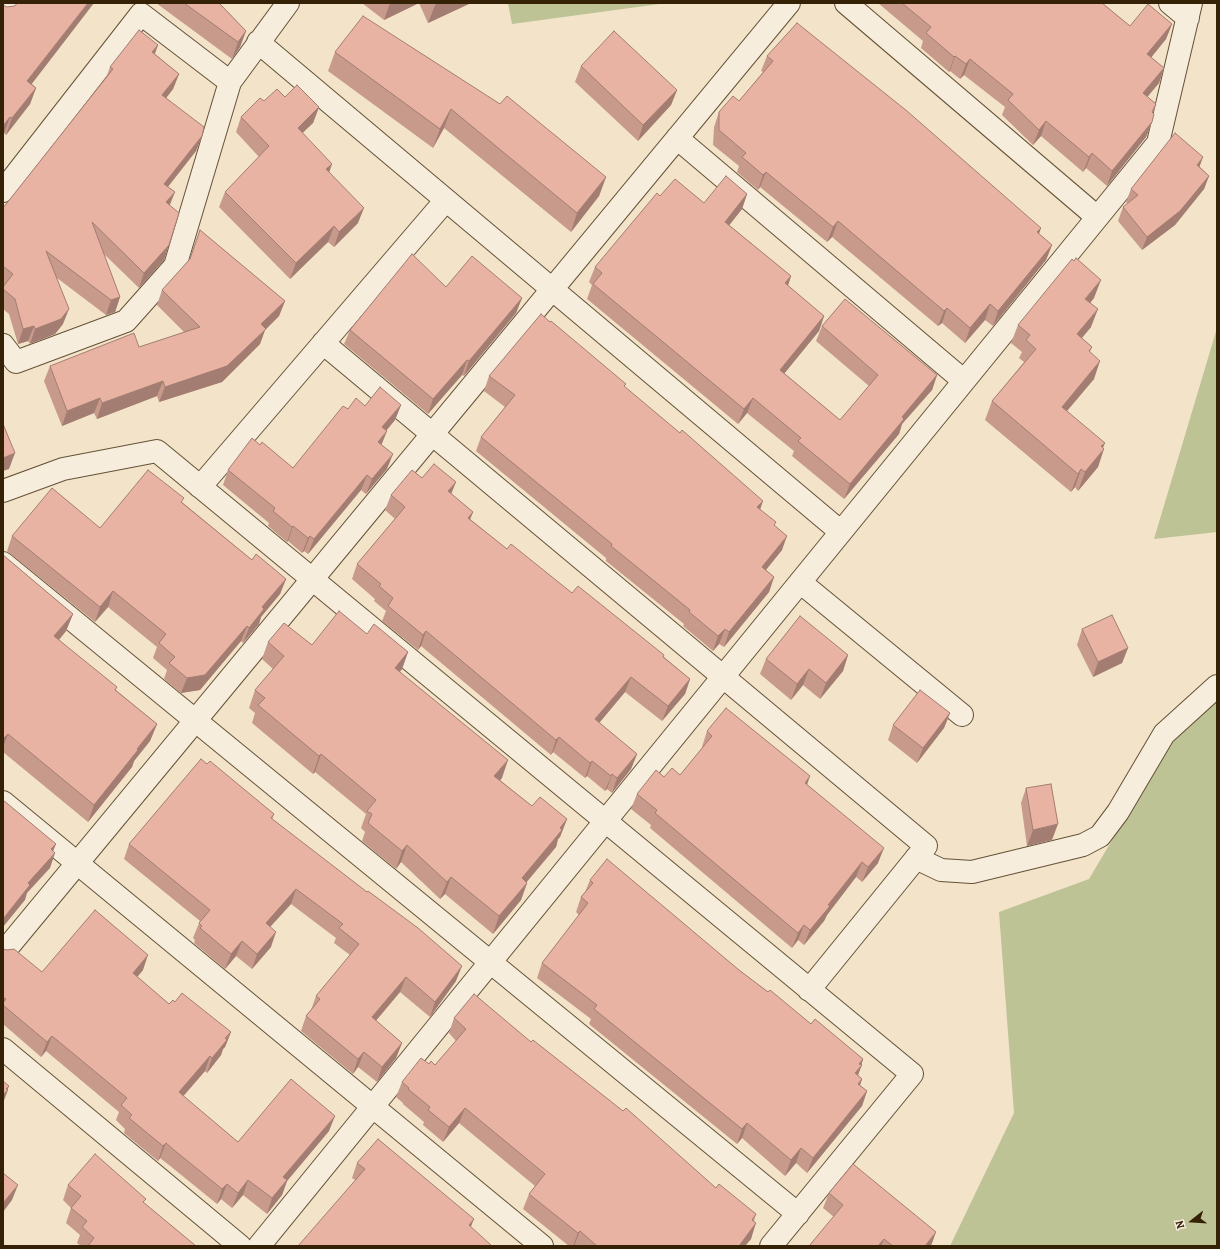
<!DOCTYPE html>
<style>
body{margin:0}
#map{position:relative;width:1220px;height:1249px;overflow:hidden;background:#f3e3c9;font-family:Alegreya,serif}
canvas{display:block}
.frame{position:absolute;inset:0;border:4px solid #342106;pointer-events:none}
.north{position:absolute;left:1172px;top:1201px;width:40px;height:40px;-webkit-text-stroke:3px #f7eddc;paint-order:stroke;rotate:253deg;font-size:11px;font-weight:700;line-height:16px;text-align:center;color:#342106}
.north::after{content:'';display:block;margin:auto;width:14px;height:18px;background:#342106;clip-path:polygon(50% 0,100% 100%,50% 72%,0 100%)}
</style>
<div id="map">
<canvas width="1220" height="1249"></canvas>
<div class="frame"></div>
<div class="north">N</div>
</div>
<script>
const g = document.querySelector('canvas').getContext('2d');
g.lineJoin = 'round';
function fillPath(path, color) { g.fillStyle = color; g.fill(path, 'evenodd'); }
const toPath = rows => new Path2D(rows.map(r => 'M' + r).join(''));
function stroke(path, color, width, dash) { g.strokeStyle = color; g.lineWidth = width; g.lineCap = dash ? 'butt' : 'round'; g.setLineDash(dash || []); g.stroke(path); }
fillPath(toPath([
 [508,3,667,3,512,24],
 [1217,328,1217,532,1154,539],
 [1217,699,1217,1246,950,1246,1014,1113,999,912,1089,879,1185,717]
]), '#bdc395');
const minor = toPath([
 [846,3,1097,217],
 [1170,3,1188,18],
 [3,11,9,3],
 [258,42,841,532],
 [677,138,964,381],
 [3,191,141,14,230,82],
 [323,343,926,846,809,990],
 [3,345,16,362,126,321,175,266,230,82,288,3],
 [200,487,446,200],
 [3,491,63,469,157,451,912,1074,771,1246],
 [3,563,798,1214],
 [800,582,962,715],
 [3,802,542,1246],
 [916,858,941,870,972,872,1083,845,1100,836,1118,812,1164,734,1217,686],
 [3,953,789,3],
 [3,1049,240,1246],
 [259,1246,1158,143,1191,3]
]);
stroke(minor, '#645237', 24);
stroke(minor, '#f7eddc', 22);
fillPath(toPath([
 [156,3,219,3,246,31,240,47,232,59],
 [362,3,419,3,384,20],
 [419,3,471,3,428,23],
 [878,3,1102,3,1130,26,1172,24,1166,39,1151,57,1164,68,1159,83,1147,97,1156,104,1153,113,1152,122,1146,137,1107,186,1086,168,1083,172,1041,136,1033,145,1002,115,1005,107,964,75,960,79,950,71,949,72,921,48,923,41],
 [3,5,32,84,36,88,30,104,6,135,4,133],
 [158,45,155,54,179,74,173,89,166,98,202,136,196,151,168,187,170,205,164,260,139,288,104,254,120,297,115,312,106,315,57,278,63,324,55,334,30,344,28,341,18,344,9,314,3,309,3,287,4,286,3,286,3,208,106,78,110,67],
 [335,52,500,104,606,177,599,196,571,232,444,128,433,148,328,71],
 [767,56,1039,234,1052,245,1046,260,993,326,985,320,965,343,942,323,938,326,832,237,827,242,760,187,758,190,737,172,739,166,713,145,714,127,719,112,739,101,763,72,761,71],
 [581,66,677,90,671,105,638,141,575,82],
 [264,101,319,107,313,123,302,133,329,172,358,223,334,247,328,242,290,279,219,207,225,192,259,157,236,132,241,117],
 [1200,167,1209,176,1204,189,1175,225,1142,250,1118,221,1123,207,1128,204,1126,202,1131,189],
 [747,194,742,209,729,225,791,276,788,286,824,316,819,331,784,373,840,420,869,386,816,341,822,326,937,375,932,390,902,424,899,434,844,499,792,456,794,451,747,413,738,424,587,299,592,285,589,282,595,267,660,196,704,203],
 [200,230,285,301,279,316,265,330,260,344,222,382,159,402,157,396,97,419,94,413,62,426,44,381,50,366,139,347,184,332,157,305,162,290,189,260],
 [446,287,522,298,516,313,464,376,462,375,428,414,344,344,350,330],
 [1094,298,1090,303,1091,327,1082,338,1092,347,1090,352,1094,379,1067,411,1103,448,1098,467,1078,491,1075,487,1071,492,985,420,992,401,1024,362,1019,358,1022,352,1011,343,1018,325],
 [489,376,625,387,760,509,775,526,782,550,766,570,774,577,769,592,724,647,719,644,713,651,683,626,684,624,606,561,606,558,476,451,481,437,505,407,484,391],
 [401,405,395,420,386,430,381,445,387,469,366,494,361,490,308,554,304,551,302,553,288,541,287,542,268,526,269,523,223,485,228,470,260,445,293,468,365,406],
 [422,478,451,494,473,512,470,519,507,549,572,593,664,657,690,679,685,694,662,721,625,692,599,723,637,754,631,769,612,793,607,789,605,791,587,776,585,778,553,752,551,755,421,646,418,650,382,621,386,611,374,601,375,599,352,579,357,564,395,519,385,510,391,495],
 [182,502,252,560,286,579,280,594,261,617,259,624,243,643,241,641,200,690,181,693,164,679,167,670,153,658,157,647,108,607,95,622,7,551,12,536,100,528],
 [3,555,73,614,66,631,59,640,116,690,157,724,150,741,134,761,132,767,88,822,3,752],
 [1082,629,1128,648,1122,663,1093,677,1077,645],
 [367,634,408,652,402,669,400,672,502,778,500,780,532,806,567,819,560,837,558,839,556,847,526,882,527,883,521,900,493,934,445,894,440,899,401,862,396,869,362,841,365,832,361,828,366,814,315,772,313,774,252,723,255,713,249,708,255,690,273,669,262,659,268,642,312,645],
 [848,655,843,671,820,699,803,685,791,700,760,674,766,659],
 [950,713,944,728,917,763,888,740,893,725],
 [707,731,807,785,878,863,862,882,856,877,827,915,824,921,804,945,798,940,792,948,650,828,651,825,631,809,637,794,664,777,680,775,703,747,702,747],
 [207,764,274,814,272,820,456,981,430,1017,400,992,376,1021,402,1043,396,1058,377,1082,358,1067,353,1074,301,1031,306,1016,311,1010,316,996,350,955,334,943,336,938,291,904,270,927,271,947,252,969,236,956,225,969,194,943,195,940,193,938,199,923,200,921,124,859,129,844],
 [1026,788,1052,840,1027,846,1021,803],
 [590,880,739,970,811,1024,863,1059,858,1075,862,1079,860,1085,867,1091,862,1106,807,1173,796,1163,785,1176,742,1138,737,1144,589,1024,591,1019,537,978,542,963,579,915,576,912,581,897,585,892],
 [3,949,42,972,143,970,137,977,169,1004,175,1002,231,1032,225,1047,223,1049,221,1055,207,1073,205,1071,183,1096,238,1142,329,1131,287,1181,282,1195,267,1214,243,1195,232,1208,221,1199,217,1204,169,1165,160,1158,158,1161,124,1133,125,1129,116,1120,119,1112,46,1051,41,1057,3,1024],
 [454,1018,531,1042,716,1188,756,1214,754,1221,751,1239,745,1246,569,1246,523,1209,529,1194,535,1186,459,1123,443,1142,423,1125,424,1122,403,1104,403,1103,396,1097,402,1082,429,1064,435,1065,456,1041,449,1033],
 [357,1163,471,1227,355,1180,352,1178],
 [68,1185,144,1203,196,1246,81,1246,77,1243,80,1235,66,1223,71,1208,63,1200],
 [829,1193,931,1246,809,1246,834,1217,823,1208]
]), '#c89a8c');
fillPath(toPath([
 [88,3,94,3,21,98,27,81],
 [390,3,419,3,384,20],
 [436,3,471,3,428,23],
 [1172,24,1166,39,1142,69,1147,54],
 [246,31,240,47,232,59,238,42],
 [158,45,152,60,152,52],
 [955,56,950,71,949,72,954,57],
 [970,59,964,75,960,79,966,64],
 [1164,68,1159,83,1138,108,1143,93],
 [179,74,173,89,157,110,162,95],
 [36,88,30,104,6,135,12,118],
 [677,90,671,105,638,141,643,125],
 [319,107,313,123,292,143,298,128],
 [451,109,444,128,433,148,440,129],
 [10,117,4,133,3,134,3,126],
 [1046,121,1041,136,1033,145,1039,130],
 [1152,122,1146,137,1107,186,1112,171],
 [202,136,196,151,158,199,164,184],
 [1092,153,1086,168,1083,172,1089,157],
 [1203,157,1198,171,1197,165],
 [332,164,327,179,326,169],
 [766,172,760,187,758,190,763,175],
 [1209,176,1204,189,1175,225,1142,250,1147,237],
 [606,177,599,196,571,232,577,213],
 [175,192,169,207,166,202],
 [747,194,742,209,720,237,725,222],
 [364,208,358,223,334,247,339,232],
 [838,221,832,237,827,242,833,227],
 [334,226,328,242,290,279,296,263],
 [1041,228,1036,243,1037,232],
 [169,245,164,260,139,288,144,273],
 [1052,245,1046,260,993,326,998,311],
 [791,276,786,291,785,283],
 [1101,280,1094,298,1079,317,1085,299],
 [120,297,115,312,106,315,111,300],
 [522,298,516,313,464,376,469,361],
 [285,301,279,316,265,330,260,344,222,382,159,402,165,387,261,324],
 [990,304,985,320,965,343,970,328],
 [947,308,942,323,938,326,944,311],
 [69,309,63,324,55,334,30,344,35,329],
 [1098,309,1091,327,1070,352,1077,334],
 [824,316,819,331,775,385,780,370],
 [34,326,28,341,18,344,23,329],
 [467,360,462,375,428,414,433,399],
 [1100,361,1094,379,1055,425,1062,407],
 [937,375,932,390,902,424,899,434,844,499,850,484,902,417],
 [163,381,157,396,97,419,102,403],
 [100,398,94,413,62,426,67,411],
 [753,398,747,413,738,424,744,409],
 [401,405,395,420,377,442,382,427],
 [387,431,381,446,378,442],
 [1105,443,1101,453,1104,449,1098,467,1078,491,1085,472,1101,446],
 [15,453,9,469,3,471,3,458],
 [393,454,387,469,366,494,372,479],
 [1081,469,1075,487,1071,492,1078,474],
 [367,475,361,490,308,554,314,539],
 [456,482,450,497,448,491],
 [763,501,758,516,757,507],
 [473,512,467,527,468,518],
 [293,526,288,541,287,542,292,527],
 [310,536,304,551,302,553,308,538],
 [787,536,782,550,756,582,762,567],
 [774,577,769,592,724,647,729,632],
 [286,579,280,594,261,617,259,624,243,643,249,628,262,607],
 [113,591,108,607,95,622,100,607],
 [73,614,66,631,48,653,54,636],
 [247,626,241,641,200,690,181,693,187,678],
 [725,629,719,644,713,651,718,636],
 [426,631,421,646,418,650,423,635],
 [1128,648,1122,663,1093,677,1098,662],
 [408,652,402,669,388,685,395,668],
 [848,655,843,671,820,699,826,683],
 [809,669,803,685,791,700,797,684],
 [631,677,625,692,590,734,595,719],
 [690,679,685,694,662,721,668,706],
 [950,713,944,728,917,763,923,748],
 [157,724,150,741,134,761,132,767,88,822,94,805,137,749],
 [8,734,3,747,3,740,4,738],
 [559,737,553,752,551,755,556,740],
 [321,754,315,772,313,774,319,756],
 [637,754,631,769,612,793,617,778],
 [508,760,502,778,488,793,494,776],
 [592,761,587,776,585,778,590,763],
 [612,774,607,789,605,791,611,776],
 [810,776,805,791,805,783],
 [567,819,560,837,558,839,556,847,515,896,522,878],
 [1058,824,1052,840,1027,846,1033,830],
 [56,844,50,859,55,853,50,868,27,893,25,900,3,927,3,919,28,883,51,849],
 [407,845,401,862,396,869,402,851],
 [884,848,878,863,862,882,868,867],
 [862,862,856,877,827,915,824,921,804,945,810,930,828,905],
 [451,877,445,894,440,899,447,882],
 [527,883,521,900,493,934,499,916],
 [296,889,291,904,260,938,266,923],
 [804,925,798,940,792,948,798,933],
 [276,932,271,947,252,969,257,954],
 [242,941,236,956,225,969,231,954],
 [148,955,143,970,128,988,133,973],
 [462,966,456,981,430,1017,435,1002],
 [406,977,400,992,366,1032,372,1017],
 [231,1032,225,1047,223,1049,221,1055,207,1073,212,1058],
 [52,1036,46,1051,41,1057,47,1042],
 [402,1043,396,1058,377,1082,382,1067],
 [364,1052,358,1067,353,1074,358,1059],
 [210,1056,205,1071,174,1107,179,1092],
 [863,1059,861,1066,862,1065,856,1080,855,1073,859,1064],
 [862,1079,857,1094,858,1084],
 [9,1086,7,1091,8,1090,3,1103,3,1095,6,1089],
 [867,1091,862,1106,807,1173,813,1158],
 [465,1108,459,1123,443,1142,449,1127],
 [335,1116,329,1131,287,1181,282,1195,267,1214,272,1198,283,1177],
 [747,1123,742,1138,737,1144,742,1129],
 [166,1143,160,1158,158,1161,163,1146],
 [801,1148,796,1163,785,1176,791,1160],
 [248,1180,243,1195,232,1208,238,1193],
 [227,1184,221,1199,217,1204,222,1189],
 [18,1185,12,1200,3,1212,3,1203],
 [474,1219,468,1234,469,1225],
 [756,1223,751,1239,745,1246,739,1246],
 [580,1231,574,1246,573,1246,578,1233],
 [936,1232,931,1246,925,1246],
 [884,1239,881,1246,878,1246]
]), '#a37d72');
const building = toPath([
 [18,3,88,3,27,81,36,88,12,118,10,117,3,126,3,5,7,7,14,6,18,3],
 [184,3,219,3,246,31,238,42,184,3],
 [902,3,1102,3,1130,26,1148,4,1172,24,1147,54,1164,68,1143,93,1156,104,1152,112,1154,114,1152,122,1112,171,1092,153,1089,157,1046,121,1039,130,1008,100,1013,94,970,59,966,64,955,56,954,57,926,33,931,27,902,3],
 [363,16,500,104,507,96,606,177,577,213,451,109,440,129,335,52,363,16],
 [797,23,907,111,1041,228,1037,232,1052,245,998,311,990,304,970,328,947,308,944,311,838,221,833,227,766,172,763,175,742,157,746,153,719,130,719,112,733,96,739,101,773,61,767,56,797,23],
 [139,30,158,45,152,52,179,74,162,95,204,127,202,136,164,184,175,192,166,202,179,213,169,245,144,273,92,222,120,297,111,300,46,251,69,309,61,319,35,329,34,326,23,329,15,299,3,289,3,287,13,274,3,266,3,208,113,69,110,67,139,30],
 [614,31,677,90,643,125,581,66,614,31],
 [297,85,319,107,298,128,332,164,326,169,364,208,339,232,334,226,296,263,225,192,269,146,241,117,260,98,264,101,277,89,285,97,297,85],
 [1175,133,1203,157,1197,165,1209,176,1180,211,1147,237,1123,207,1138,195,1131,189,1175,133],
 [726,176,747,194,725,222,791,276,785,283,824,316,780,370,840,420,878,375,822,326,845,299,937,375,902,417,904,419,850,484,798,441,801,438,753,398,744,409,593,284,602,273,595,267,657,193,660,196,675,179,704,203,726,176],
 [200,230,285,301,261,324,266,329,227,366,165,387,163,381,102,403,100,398,67,411,50,366,134,333,139,347,200,327,162,290,190,259,200,230],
 [412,254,446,287,472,256,522,298,469,361,467,360,433,399,350,330,412,254],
 [1076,258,1101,280,1085,299,1098,309,1077,334,1092,347,1089,351,1100,361,1062,407,1105,443,1101,446,1104,449,1085,472,1081,469,1078,474,992,401,1036,349,1026,340,1030,335,1018,325,1072,259,1074,261,1076,258],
 [541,314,550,322,551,321,626,384,624,386,680,433,682,430,763,501,757,507,776,522,774,525,787,536,762,567,774,577,729,632,725,629,718,636,689,612,690,610,611,546,612,544,481,437,515,395,489,376,541,314],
 [380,387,401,405,382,427,387,431,378,442,393,454,372,479,367,475,314,539,310,536,308,538,293,526,292,527,273,511,275,508,228,470,252,438,260,445,262,442,293,468,343,406,348,409,356,398,365,406,380,387],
 [3,424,15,453,3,458,3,424],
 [434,464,456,482,448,491,473,512,468,518,507,549,511,544,572,593,578,586,664,655,663,657,690,679,668,706,631,677,595,719,637,754,617,778,612,774,611,776,592,761,590,763,559,737,556,740,426,631,423,635,388,606,393,598,379,586,381,584,357,564,405,507,391,495,412,470,422,478,434,464],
 [148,470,184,498,181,502,252,560,256,554,286,579,262,607,264,609,249,628,247,626,205,675,187,678,169,663,175,657,159,643,166,634,113,591,100,607,12,536,52,488,100,528,148,470],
 [3,555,73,614,54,636,117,687,115,690,157,724,137,749,138,750,94,805,8,734,4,738,3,737,3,555],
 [339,611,367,634,374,624,408,652,395,668,508,760,494,776,532,806,540,797,567,819,560,828,562,830,522,878,527,883,499,916,451,877,447,882,407,845,402,851,368,823,372,814,367,811,376,800,321,754,319,756,258,705,265,698,255,690,284,656,268,642,284,623,312,645,339,611],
 [1112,615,1128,648,1098,662,1082,629,1112,615],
 [800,616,848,655,826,683,809,669,797,684,766,659,800,616],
 [920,690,950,713,923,748,893,725,920,690],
 [726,708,810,776,805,783,884,848,868,867,862,862,828,905,830,906,810,930,804,925,798,933,655,813,657,810,637,794,656,770,664,777,672,768,680,775,712,736,707,731,726,708],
 [201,759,207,764,210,761,274,814,271,818,367,892,368,891,418,928,462,966,435,1002,406,977,372,1017,402,1043,382,1067,364,1052,358,1059,306,1016,320,999,316,996,359,944,339,928,343,924,296,889,266,923,276,932,257,954,242,941,231,954,200,928,202,926,199,923,210,910,129,844,201,759],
 [1051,784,1058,824,1033,830,1026,788,1051,784],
 [3,800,56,844,51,849,55,853,28,883,30,885,3,919,3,800],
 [607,859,739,970,768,992,770,990,811,1024,815,1019,863,1059,859,1064,862,1065,855,1073,862,1079,858,1084,867,1091,813,1158,801,1148,791,1160,747,1123,742,1129,594,1009,597,1005,542,963,588,903,581,897,593,883,590,880,607,859],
 [95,910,148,955,133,973,169,1004,173,1000,175,1002,182,993,231,1032,225,1038,227,1040,212,1058,210,1056,179,1092,193,1104,238,1142,291,1079,335,1116,283,1177,287,1180,272,1198,248,1180,238,1193,227,1184,222,1189,174,1150,166,1143,163,1146,129,1118,132,1115,121,1105,127,1098,52,1036,47,1042,3,1005,3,1003,6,999,3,997,3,949,7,950,14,949,42,972,95,910],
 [474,994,531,1042,533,1040,623,1111,626,1108,716,1188,719,1184,756,1214,752,1220,756,1223,739,1246,597,1246,580,1231,578,1233,529,1194,545,1174,465,1108,449,1127,428,1110,430,1107,408,1089,409,1088,402,1082,421,1058,429,1064,431,1061,435,1065,466,1029,454,1018,474,994],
 [3,1081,9,1086,6,1089,8,1090,3,1095,3,1081],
 [378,1139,474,1219,469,1225,492,1246,298,1246,365,1169,357,1163,378,1139],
 [95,1154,146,1199,143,1202,196,1246,88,1246,94,1238,82,1227,87,1221,71,1208,81,1196,68,1185,95,1154],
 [853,1164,936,1232,925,1246,893,1246,884,1239,878,1246,809,1246,843,1205,829,1193,853,1164],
 [3,1173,18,1185,3,1203,3,1173]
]);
fillPath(building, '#e9b3a3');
stroke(building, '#a37d72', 1);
</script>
